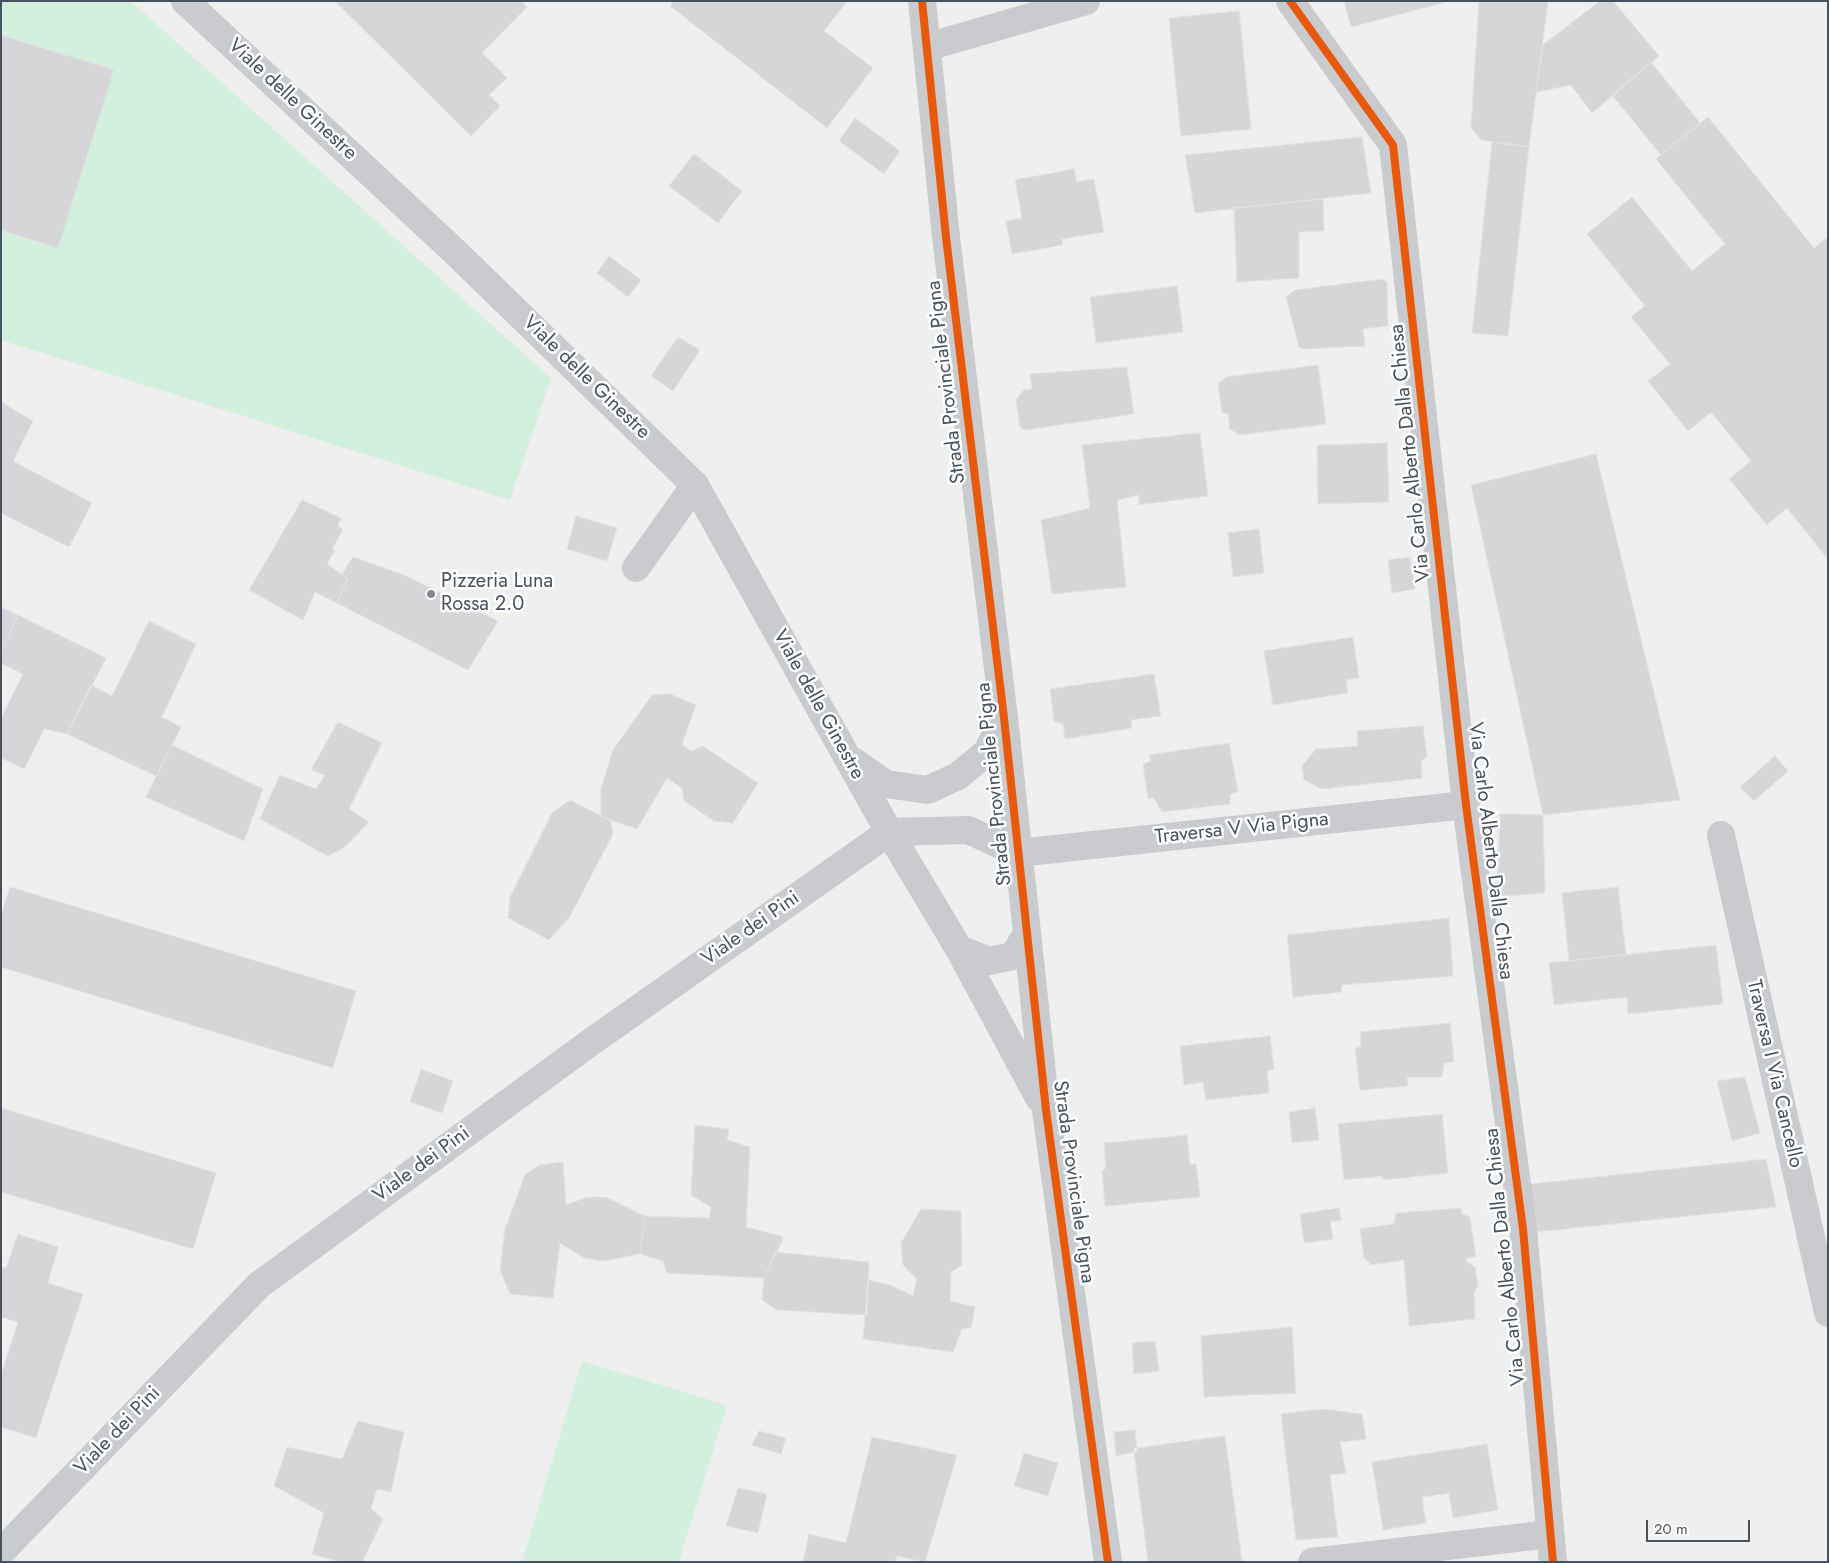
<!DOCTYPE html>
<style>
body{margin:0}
#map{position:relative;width:1829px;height:1563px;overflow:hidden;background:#f0efef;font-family:Jost,sans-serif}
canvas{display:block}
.frame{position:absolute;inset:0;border:2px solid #46525d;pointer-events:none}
.scale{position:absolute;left:1646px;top:1520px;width:104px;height:22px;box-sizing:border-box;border:2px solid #46525d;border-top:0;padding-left:6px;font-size:15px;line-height:18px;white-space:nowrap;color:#46525d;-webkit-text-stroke:4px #fff;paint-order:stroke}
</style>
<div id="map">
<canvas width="1829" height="1563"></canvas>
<div class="frame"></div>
<div class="scale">20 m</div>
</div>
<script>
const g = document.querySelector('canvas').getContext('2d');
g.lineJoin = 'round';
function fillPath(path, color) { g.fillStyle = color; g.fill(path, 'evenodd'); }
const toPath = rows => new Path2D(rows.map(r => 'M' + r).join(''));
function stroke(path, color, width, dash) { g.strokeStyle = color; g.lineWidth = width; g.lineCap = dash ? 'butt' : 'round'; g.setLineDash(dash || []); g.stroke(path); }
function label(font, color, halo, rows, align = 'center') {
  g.font = font + ' Jost,sans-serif'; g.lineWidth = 5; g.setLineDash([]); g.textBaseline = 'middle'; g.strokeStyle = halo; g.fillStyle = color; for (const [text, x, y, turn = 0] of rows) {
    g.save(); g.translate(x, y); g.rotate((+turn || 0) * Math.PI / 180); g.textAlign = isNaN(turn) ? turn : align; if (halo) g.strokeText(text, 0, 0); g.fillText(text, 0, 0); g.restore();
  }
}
fillPath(toPath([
 [1,1,131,1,551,378,510,500,1,340],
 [582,1361,727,1405,679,1562,522,1562]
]), '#d3f0de');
const building = toPath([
 [335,1,521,1,527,7,482,53,507,78,489,95,500,106,471,136,335,1],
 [674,1,847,1,824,31,873,68,827,128,670,6,674,1],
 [1344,1,1450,1,1351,27,1344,1],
 [1479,1,1548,1,1529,147,1481,140,1471,127,1479,1],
 [1600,1,1613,1,1659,56,1592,113,1571,85,1536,92,1543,45,1600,1],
 [1239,11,1251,129,1181,136,1169,18,1239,11],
 [1,35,114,70,58,248,1,230,1,35],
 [1651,62,1700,123,1661,155,1612,95,1651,62],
 [1708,117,1814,248,1828,237,1828,559,1787,508,1767,525,1729,479,1751,461,1711,412,1688,431,1648,381,1670,364,1631,317,1645,306,1587,234,1632,197,1692,271,1725,244,1656,159,1708,117],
 [855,118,900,151,884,174,839,141,855,118],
 [1362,137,1371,193,1195,213,1185,155,1362,137],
 [1492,142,1529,147,1508,336,1472,333,1492,142],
 [694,154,742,191,718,223,669,186,694,154],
 [1074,169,1077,182,1094,179,1104,232,1062,239,1062,245,1012,254,1006,221,1022,218,1015,180,1074,169],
 [1323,199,1324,231,1299,232,1299,278,1237,282,1234,208,1323,199],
 [609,256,641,280,628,297,597,273,609,256],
 [1382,279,1387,283,1388,326,1363,329,1365,346,1304,349,1299,347,1286,297,1295,290,1382,279],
 [1177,286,1183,332,1096,343,1090,297,1177,286],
 [678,337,700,350,673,391,651,376,678,337],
 [1318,365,1326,424,1239,435,1230,429,1228,413,1222,413,1218,384,1227,377,1318,365],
 [1127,367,1134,414,1025,430,1020,427,1016,400,1024,390,1032,389,1030,374,1127,367],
 [1,402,33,421,13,461,92,503,69,547,1,513,1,402],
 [1200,433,1208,496,1139,505,1139,495,1117,500,1126,587,1052,594,1041,520,1090,508,1082,445,1200,433],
 [1387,443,1389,502,1318,504,1317,445,1387,443],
 [1596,454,1680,800,1543,815,1471,485,1596,454],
 [302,500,341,518,338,526,343,530,332,549,335,550,327,564,348,579,337,603,315,592,303,620,249,590,302,500],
 [576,516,617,528,607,561,567,549,576,516],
 [1259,529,1264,573,1233,577,1228,533,1259,529],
 [353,557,404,575,498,621,468,670,337,603,348,579,342,574,353,557],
 [1410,557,1415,589,1392,593,1388,560,1410,557],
 [1,607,18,615,1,653,1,607],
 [18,615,106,658,67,734,44,729,24,769,1,758,1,719,23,674,1,663,1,653,18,615],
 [149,621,196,644,162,717,181,727,156,776,67,734,91,685,112,696,149,621],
 [1353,637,1359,678,1346,680,1348,693,1273,705,1264,651,1353,637],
 [1154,674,1161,716,1131,720,1132,728,1065,739,1063,724,1054,721,1050,689,1154,674],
 [670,694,696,705,682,744,691,751,703,746,758,783,733,823,714,821,684,801,682,788,667,778,637,829,601,816,601,788,613,750,652,695,670,694],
 [338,722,382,743,349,809,369,822,345,847,328,856,260,819,280,775,316,789,325,775,311,770,338,722],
 [1423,726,1427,756,1421,762,1422,778,1322,789,1304,780,1302,766,1316,749,1358,746,1357,731,1423,726],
 [1229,743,1238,792,1230,794,1230,804,1162,812,1154,798,1148,799,1143,764,1151,761,1149,755,1229,743],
 [172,745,263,789,244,841,146,797,172,745],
 [1775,756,1788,771,1754,801,1740,787,1775,756],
 [570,800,611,821,613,834,569,918,549,940,508,918,510,897,552,813,570,800],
 [1500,814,1543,815,1545,893,1497,897,1500,814],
 [10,887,356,991,333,1068,1,967,1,915,10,887],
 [1618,887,1626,955,1569,961,1562,893,1618,887],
 [1449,918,1453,976,1342,985,1341,992,1293,997,1287,935,1449,918],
 [1716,945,1723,1004,1628,1014,1627,997,1554,1005,1549,963,1716,945],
 [1450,1023,1454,1062,1444,1063,1442,1077,1407,1077,1408,1086,1360,1090,1355,1049,1361,1046,1360,1032,1450,1023],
 [1270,1036,1274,1069,1267,1071,1269,1093,1206,1100,1203,1082,1184,1085,1180,1046,1270,1036],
 [421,1069,453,1081,442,1113,410,1102,421,1069],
 [1745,1077,1760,1133,1732,1141,1717,1081,1745,1077],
 [1,1108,216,1173,193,1249,1,1192,1,1108],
 [1315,1108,1319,1140,1292,1143,1289,1112,1315,1108],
 [1442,1114,1448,1173,1383,1180,1383,1176,1344,1180,1338,1124,1442,1114],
 [695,1125,729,1129,727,1140,750,1147,746,1227,784,1237,764,1278,667,1273,663,1261,640,1254,645,1216,709,1218,711,1207,691,1195,695,1125],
 [1187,1135,1190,1165,1196,1164,1200,1197,1105,1206,1102,1171,1106,1168,1104,1143,1187,1135],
 [1766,1159,1776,1207,1535,1232,1530,1184,1766,1159],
 [563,1162,566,1205,587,1197,606,1197,645,1216,640,1254,603,1261,584,1258,560,1243,553,1298,510,1294,500,1270,505,1229,525,1175,539,1165,563,1162],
 [1339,1208,1341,1220,1330,1222,1333,1239,1304,1243,1300,1214,1339,1208],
 [1461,1208,1462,1214,1470,1217,1476,1257,1466,1258,1467,1262,1475,1267,1478,1286,1474,1293,1475,1319,1409,1326,1404,1260,1371,1265,1364,1257,1360,1229,1394,1224,1396,1213,1461,1208],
 [921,1209,961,1211,962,1265,951,1272,950,1301,975,1307,971,1328,962,1329,953,1352,863,1339,868,1280,890,1285,913,1296,917,1279,903,1265,901,1243,921,1209],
 [18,1234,58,1247,48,1283,83,1294,36,1438,1,1427,1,1375,18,1322,1,1317,1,1267,6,1268,18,1234],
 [776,1252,869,1262,867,1315,777,1310,762,1300,764,1278,776,1252],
 [1292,1327,1296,1393,1204,1397,1201,1336,1292,1327],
 [1155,1341,1159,1371,1134,1374,1132,1343,1155,1341],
 [1322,1409,1362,1414,1366,1439,1340,1442,1346,1473,1330,1475,1338,1537,1296,1540,1281,1414,1322,1409],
 [358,1421,404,1432,391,1492,377,1489,371,1508,383,1519,362,1562,340,1562,312,1554,324,1513,274,1486,287,1447,342,1459,358,1421],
 [1135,1430,1137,1448,1134,1448,1134,1452,1116,1456,1114,1432,1135,1430],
 [759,1431,786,1438,781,1454,752,1445,759,1431],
 [1225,1436,1242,1562,1148,1562,1134,1452,1137,1452,1137,1448,1225,1436],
 [872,1437,957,1455,925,1562,897,1556,895,1562,803,1562,809,1534,846,1543,872,1437],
 [1487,1444,1498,1510,1453,1518,1449,1493,1422,1497,1426,1523,1383,1530,1372,1462,1487,1444],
 [1024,1453,1058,1463,1048,1496,1014,1486,1024,1453],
 [738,1488,767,1494,758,1533,726,1526,738,1488]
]);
fillPath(building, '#d6d6d8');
stroke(building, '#e1e1e2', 1);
stroke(toPath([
 [185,1,453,250,695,485,889,832,959,949,1039,1098],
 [922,1,946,237,1004,718,1046,1110,1108,1562],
 [1290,1,1393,145,1466,805,1523,1229,1553,1562],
 [927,47,1086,1],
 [636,568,695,485],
 [853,761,886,784,928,790,958,776,987,752,1004,718],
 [889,832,968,830,1018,853],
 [1721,835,1828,1313],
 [1018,853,1466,805],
 [959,949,989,961,1013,956,1027,934],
 [1,1552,259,1285,591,1042,889,832],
 [1312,1562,1550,1534]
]), '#c9cbce', 28);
stroke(toPath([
 [922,1,946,237,1004,718,1046,1110,1108,1562],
 [1290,1,1393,145,1466,805,1523,1229,1553,1562]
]), '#e8590c', 8);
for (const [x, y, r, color] of [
 [431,594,5,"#828990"]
]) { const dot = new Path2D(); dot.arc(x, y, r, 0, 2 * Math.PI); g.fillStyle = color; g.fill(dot); stroke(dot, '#fff', 2); }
label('20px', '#46525d', '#fff', [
 ["Viale delle Ginestre",292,100,43],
 ["Viale delle Ginestre",586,378,44],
 ["Strada Provinciale Pigna",947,382,-97],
 ["Via Carlo Alberto Dalla Chiesa",1411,453,-96],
 ["Viale delle Ginestre",818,705,61],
 ["Strada Provinciale Pigna",995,784,-96],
 ["Traversa V Via Pigna",1242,829,-6],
 ["Via Carlo Alberto Dalla Chiesa",1490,851,83],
 ["Viale dei Pini",751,929,-35],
 ["Traversa I Via Cancello",1774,1074,77],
 ["Viale dei Pini",422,1165,-36],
 ["Strada Provinciale Pigna",1073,1182,82],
 ["Via Carlo Alberto Dalla Chiesa",1506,1257,-96],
 ["Viale dei Pini",118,1431,-46]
]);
label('20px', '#46525d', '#fff', [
 ["Pizzeria Luna",441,582],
 ["Rossa 2.0",441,605]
], 'left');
</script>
